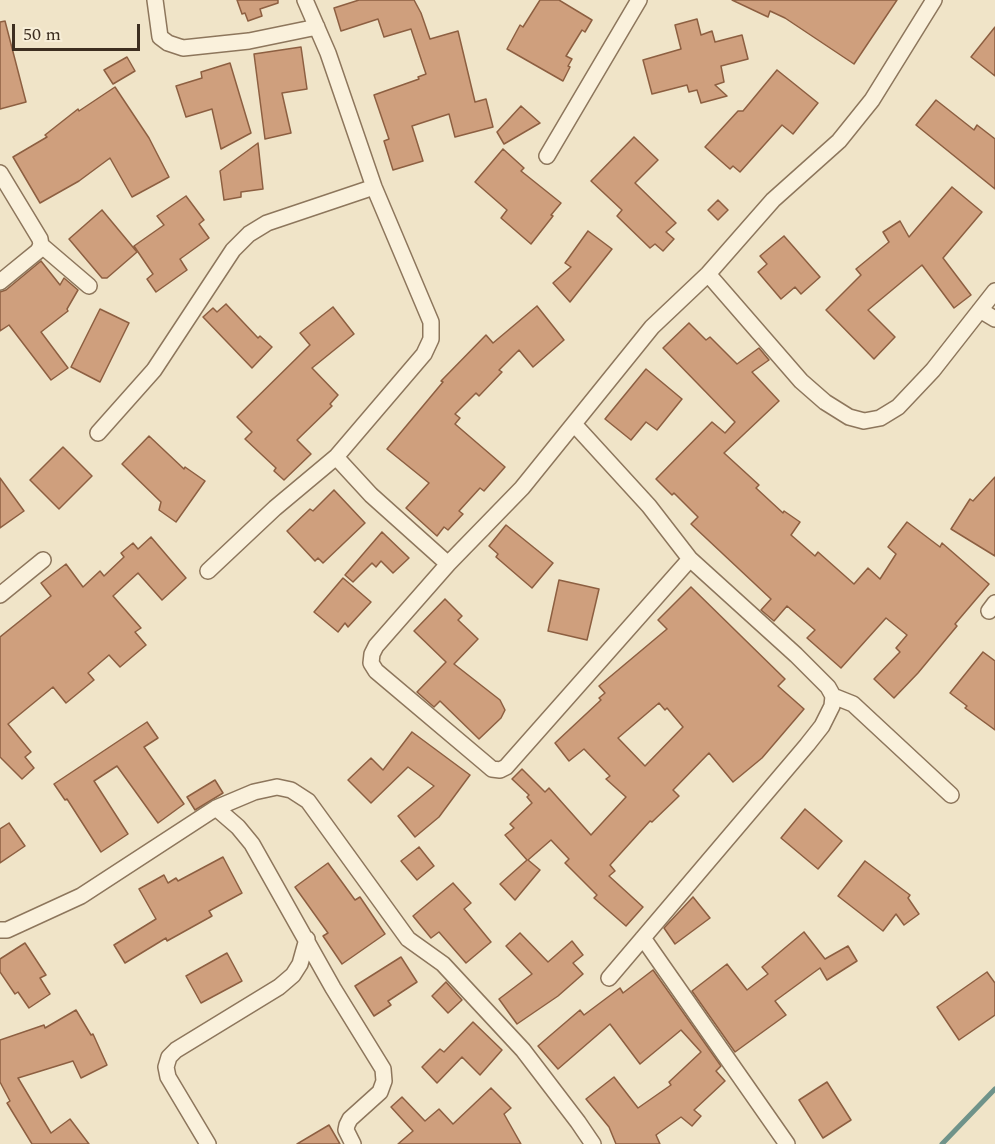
<!DOCTYPE html>
<style>
body{margin:0}
#map{position:relative;width:995px;height:1144px;overflow:hidden;background:#f0e4c8;font-family:Spectral,serif}
canvas{display:block}
.scale{position:absolute;left:12px;top:24px;width:128px;height:27px;box-sizing:border-box;border:3px solid #3d2e20;border-top:0;padding-left:8px;font-size:18px;line-height:21px;white-space:nowrap;color:#3d2e20;-webkit-text-stroke:4px #f7eed8;paint-order:stroke}
</style>
<div id="map">
<canvas width="995" height="1144"></canvas>
<div class="scale">50 m</div>
</div>
<script>
const g = document.querySelector('canvas').getContext('2d');
g.lineJoin = 'round';
const toPath = rows => new Path2D(rows.map(r => 'M' + r).join(''));
function stroke(path, color, width, dash) { g.strokeStyle = color; g.lineWidth = width; g.lineCap = dash ? 'butt' : 'round'; g.setLineDash(dash || []); g.stroke(path); }
function fillPath(path, color) { g.fillStyle = color; g.fill(path, 'evenodd'); }
stroke(toPath([
 [942,1144,995,1089]
]), '#6f938a', 5);
const building = toPath([
 [237,0,278,0,278,3,260,9,262,16,248,21,245,13,242,14,237,0],
 [359,0,414,0,421,13,430,39,458,31,475,102,486,99,493,127,455,137,449,114,412,126,423,161,393,170,384,141,389,139,374,95,419,79,418,77,426,74,411,29,384,37,378,19,341,31,334,8,359,0],
 [540,0,559,0,592,20,585,32,582,30,566,56,572,59,568,66,570,67,563,81,507,49,520,25,523,27,540,0],
 [732,0,897,0,854,64,785,18,770,11,768,17,732,0],
 [697,19,701,35,712,31,715,42,742,35,748,59,721,66,724,82,715,85,727,96,701,103,697,90,689,92,687,85,652,94,643,60,681,49,675,25,697,19],
 [5,21,26,102,0,109,0,22,5,21],
 [995,27,995,76,971,57,995,27],
 [301,47,307,89,282,93,291,133,265,139,254,54,301,47],
 [127,57,135,71,113,84,104,70,127,57],
 [230,63,251,133,221,149,212,109,186,117,176,86,202,78,201,72,230,63],
 [777,70,818,103,793,134,782,125,740,172,733,166,730,169,705,147,738,111,743,111,777,70],
 [115,87,149,138,169,177,132,197,110,158,79,181,40,203,13,157,47,137,45,135,78,109,79,111,115,87],
 [936,100,974,130,977,125,995,139,995,189,916,125,936,100],
 [521,106,540,123,504,144,497,132,521,106],
 [634,137,658,160,635,183,676,223,666,232,674,239,663,251,655,244,650,248,617,216,622,210,591,181,634,137],
 [258,143,263,189,241,192,241,197,224,200,220,171,258,143],
 [503,149,524,168,521,171,561,203,551,215,553,216,531,244,501,218,507,210,475,182,503,149],
 [952,187,982,212,943,258,971,295,954,308,922,265,868,310,895,337,874,359,826,310,861,275,856,269,889,242,883,232,900,221,909,237,952,187],
 [186,196,204,220,199,224,209,238,180,259,187,270,156,292,147,279,153,274,134,246,164,225,157,216,186,196],
 [718,200,728,210,718,220,708,210,718,200],
 [102,210,137,252,107,278,102,278,69,239,102,210],
 [588,231,612,249,570,302,553,283,571,267,565,263,588,231],
 [784,236,820,277,801,294,795,287,781,299,758,272,767,264,760,256,784,236],
 [41,261,60,285,64,278,78,290,67,309,68,311,41,332,68,368,51,380,9,325,0,331,0,292,6,290,41,261],
 [226,304,258,338,260,336,272,347,252,368,203,317,213,308,217,312,226,304],
 [537,306,564,340,533,367,519,350,499,370,502,372,479,396,476,393,455,414,460,418,455,424,505,467,484,491,480,488,459,511,463,514,448,530,444,527,437,536,406,508,429,483,387,449,443,382,441,381,486,335,493,343,537,306],
 [333,307,354,334,312,368,338,395,330,404,332,406,297,440,311,454,284,480,274,471,276,468,245,439,252,432,237,417,310,345,300,333,333,307],
 [100,309,129,323,100,382,71,367,100,309],
 [689,323,706,340,710,337,737,364,759,348,769,360,752,372,779,401,724,453,759,485,756,488,783,513,784,511,800,522,791,535,815,556,818,552,854,584,868,568,880,579,896,554,888,547,907,522,940,547,942,543,989,584,955,624,957,626,918,673,894,698,874,679,900,652,896,648,907,635,886,618,841,668,807,638,815,630,787,606,774,621,761,610,771,599,691,524,698,517,674,493,672,495,656,479,712,422,725,433,735,422,663,348,689,323],
 [646,369,682,399,657,430,646,422,631,440,605,419,646,369],
 [149,436,184,469,185,467,205,481,176,522,159,510,161,502,122,464,149,436],
 [63,447,92,476,59,509,30,480,63,447],
 [995,477,995,556,951,529,970,499,973,501,995,477],
 [0,478,24,511,0,528,0,478],
 [334,490,365,523,323,563,318,558,315,561,287,531,310,509,313,511,334,490],
 [506,525,553,563,532,588,496,557,498,554,489,546,506,525],
 [382,532,409,558,393,573,381,561,376,567,372,563,353,582,345,575,382,532],
 [151,537,186,578,162,600,138,573,113,596,141,628,135,632,146,645,120,667,109,655,88,673,94,680,66,703,53,687,8,724,31,752,25,757,34,768,22,779,0,757,0,637,51,596,41,583,66,564,83,587,100,571,104,576,124,557,121,553,133,543,138,549,151,537],
 [343,578,371,602,348,627,345,623,338,632,314,612,343,578],
 [559,580,599,589,587,640,548,631,559,580],
 [691,587,785,679,778,686,804,709,762,758,733,782,709,753,673,790,679,796,652,822,650,821,610,865,615,871,609,876,643,907,626,926,594,898,597,895,565,863,569,859,551,840,528,860,540,870,515,900,500,884,527,860,505,835,514,828,510,824,532,803,527,797,529,795,512,779,522,769,545,792,549,788,591,835,626,797,606,779,610,776,584,749,569,761,555,743,601,700,599,698,605,693,599,686,667,629,658,620,691,587],
 [659,703,665,710,667,708,683,727,645,766,618,738,659,703],
 [445,599,462,616,458,620,478,639,454,664,500,700,505,710,501,718,479,739,440,701,434,707,417,692,446,662,414,631,445,599],
 [983,652,995,661,995,730,965,708,967,706,950,693,983,652],
 [147,722,158,738,144,747,184,804,158,823,117,766,94,781,128,834,101,852,67,799,65,800,54,784,147,722],
 [412,732,470,775,439,817,415,837,398,816,434,786,408,767,371,803,348,780,371,758,383,770,412,732],
 [215,780,223,793,195,810,187,797,215,780],
 [805,809,842,841,818,869,781,838,805,809],
 [9,823,25,846,0,863,0,829,9,823],
 [419,847,434,866,417,880,401,861,419,847],
 [223,857,242,893,209,911,212,916,167,941,166,938,125,963,114,945,156,919,139,889,164,875,168,883,176,878,178,881,223,857],
 [865,861,910,895,908,898,919,914,904,925,896,914,883,931,838,896,865,861],
 [328,863,355,900,360,897,385,934,342,964,323,936,328,933,295,887,328,863],
 [453,883,471,903,464,909,491,942,466,963,439,932,431,938,413,916,453,883],
 [693,897,710,918,675,944,664,928,693,897],
 [804,932,825,959,848,946,857,961,827,980,820,968,775,1001,786,1015,735,1052,692,991,727,964,747,990,768,974,762,967,804,932],
 [520,933,548,962,572,941,583,955,573,963,583,974,558,996,517,1024,499,999,532,974,506,946,520,933],
 [25,943,46,975,40,978,50,994,29,1008,18,992,15,994,0,972,0,959,25,943],
 [227,953,242,981,201,1003,186,976,227,953],
 [401,957,417,982,388,1001,391,1005,374,1016,355,986,401,957],
 [653,970,721,1066,716,1071,725,1081,694,1110,701,1116,692,1126,681,1117,656,1135,660,1144,616,1144,609,1127,586,1099,614,1077,638,1108,671,1085,669,1082,701,1052,681,1030,640,1064,610,1024,558,1069,538,1046,580,1010,584,1015,620,988,623,993,653,970],
 [987,972,995,983,995,1015,959,1040,937,1007,987,972],
 [446,982,462,1000,448,1013,432,996,446,982],
 [76,1010,91,1035,93,1034,107,1065,81,1078,73,1061,18,1078,51,1133,70,1119,89,1144,32,1144,7,1103,10,1101,0,1082,0,1040,44,1025,45,1028,76,1010],
 [473,1022,502,1050,480,1075,462,1057,437,1083,422,1067,440,1049,444,1052,473,1022],
 [827,1082,851,1120,823,1138,799,1100,827,1082],
 [491,1088,511,1108,504,1114,521,1144,398,1144,413,1131,391,1107,402,1097,425,1121,439,1109,453,1124,491,1088],
 [329,1125,340,1144,297,1144,329,1125]
]);
fillPath(building, '#cf9f7d');
stroke(building, '#8d5f41', 1.5);
const minor = toPath([
 [155,0,160,37,168,43,183,48,249,41,317,27],
 [547,156,639,0],
 [0,173,40,239,41,245,89,286],
 [708,274,801,381,825,402,849,417,864,421,880,418,898,407,933,370,995,291],
 [0,282,38,251,41,245],
 [980,310,995,319],
 [574,424,649,506,690,559,796,655,828,687,833,696,832,706,822,726,807,745,609,978],
 [98,433,154,370,233,250,249,234,267,223,374,187],
 [336,457,371,495,448,564],
 [690,559,506,767,500,770,492,769,485,763,376,671,371,663,372,654,376,646,448,564,522,488,652,327,708,274,773,200,839,141,872,100,934,0],
 [208,571,275,508,336,457,424,354,431,339,431,322,374,187,328,53,305,0],
 [0,595,43,560],
 [989,611,995,603],
 [833,696,853,704,951,795],
 [216,808,238,827,252,844,333,988,383,1069,384,1081,380,1092,350,1119,347,1125,346,1130,353,1144],
 [0,930,7,930,81,896,216,808,254,792,277,787,291,790,308,801,408,939,443,964,523,1050,578,1122,593,1144],
 [643,938,787,1144],
 [208,1144,168,1077,166,1067,169,1057,176,1050,279,987,293,975,300,964,307,939]
]);
stroke(minor, '#8d765c', 18);
stroke(minor, '#faf1dc', 15);
</script>
